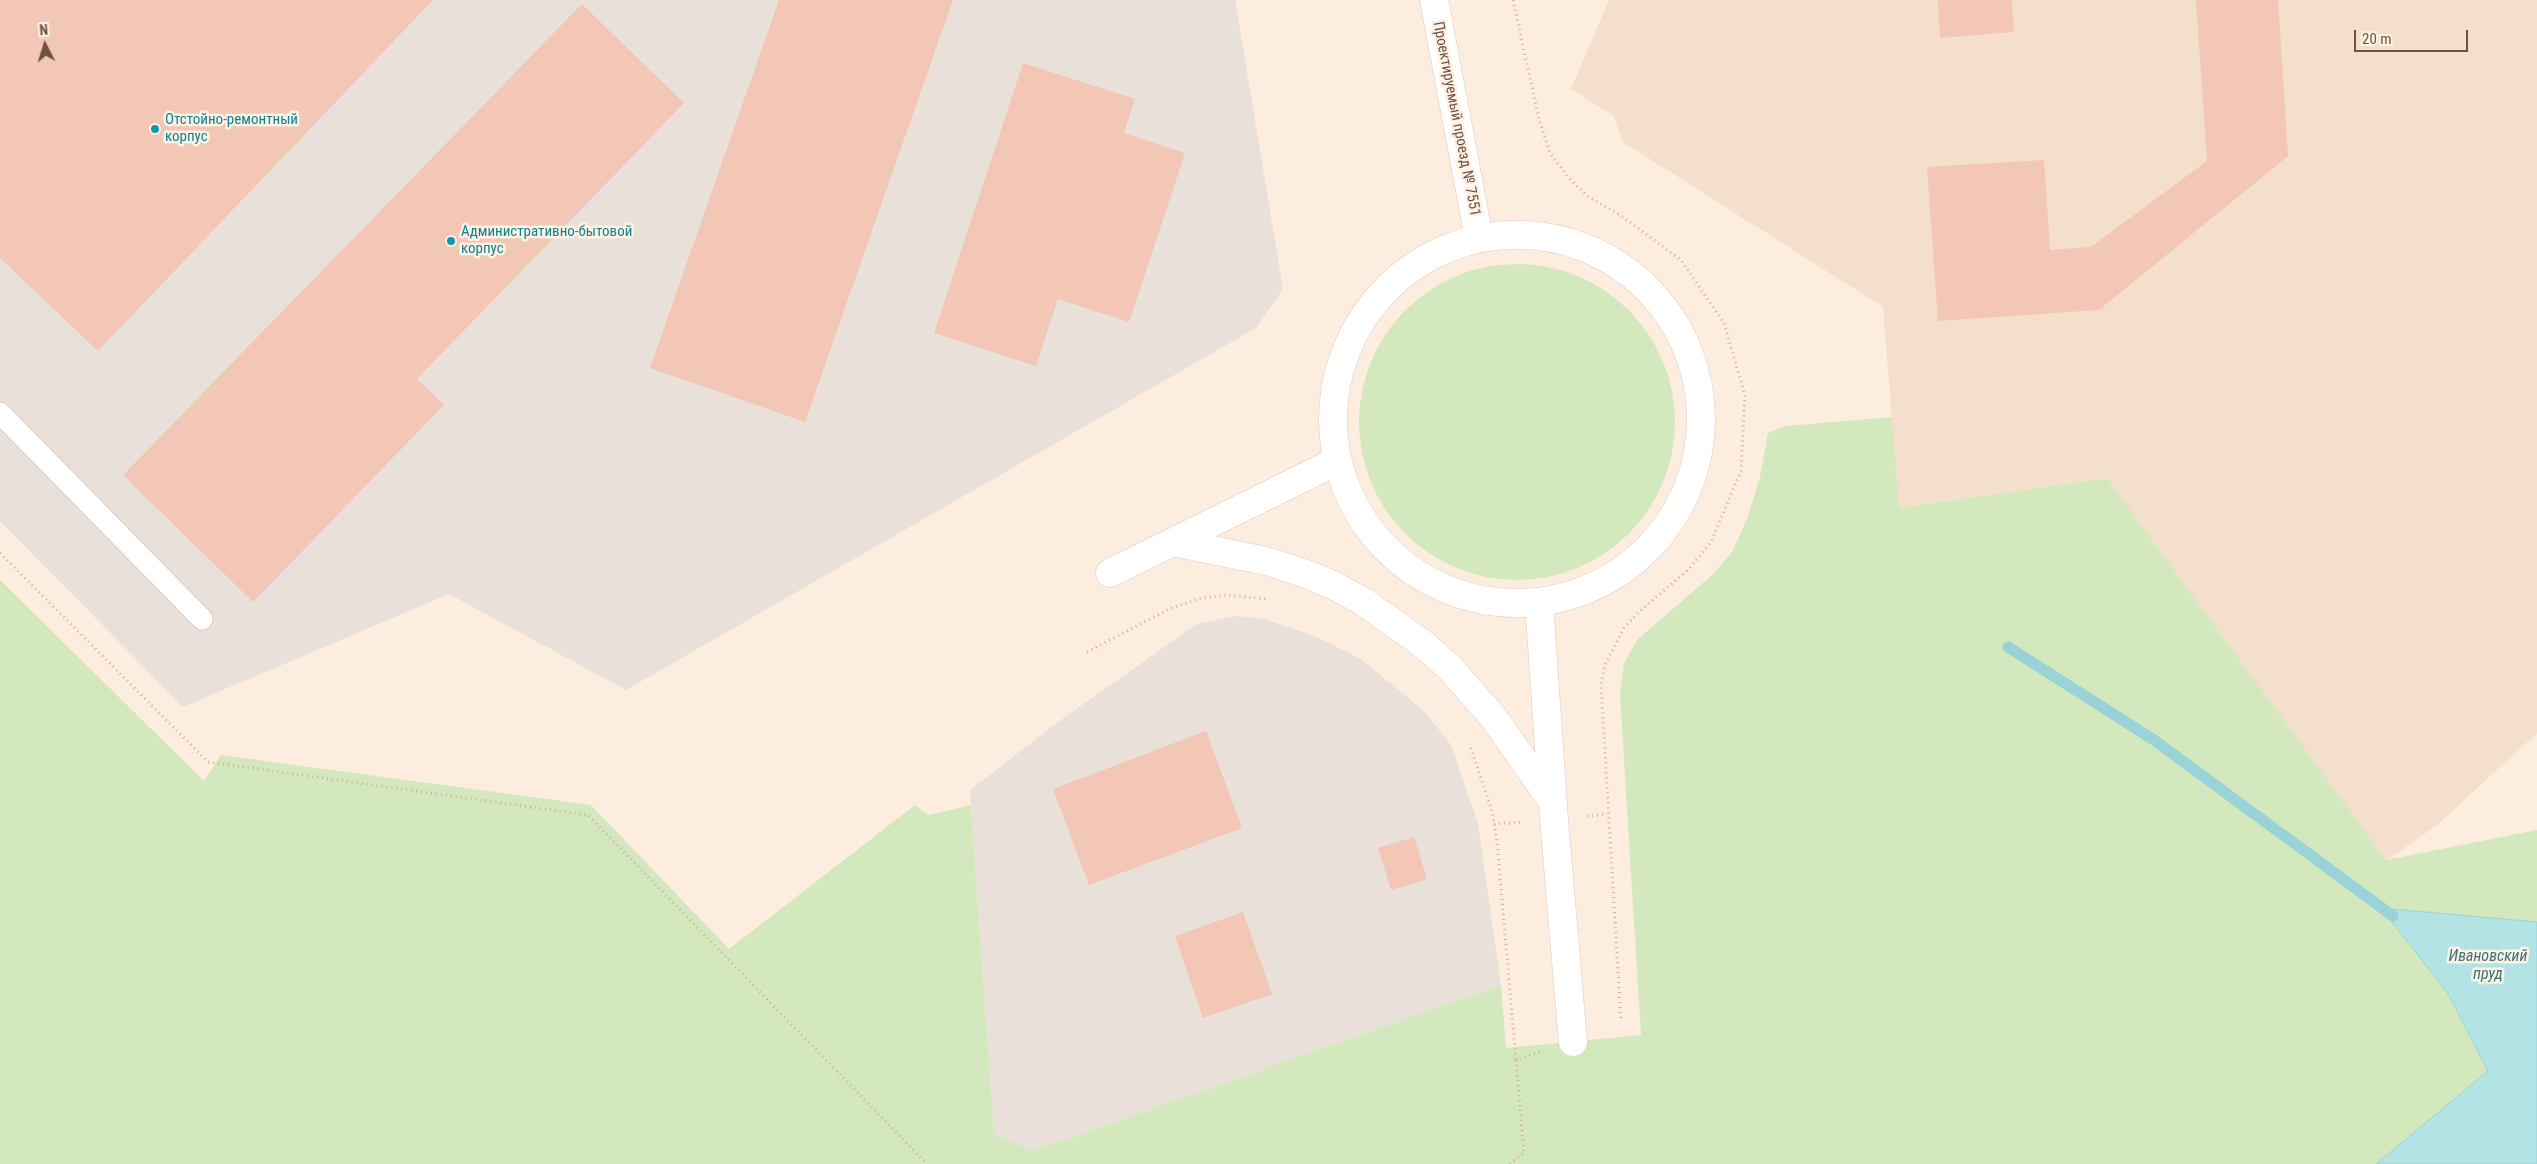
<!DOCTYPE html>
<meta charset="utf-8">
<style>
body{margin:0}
#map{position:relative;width:2537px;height:1164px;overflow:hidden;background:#fcedde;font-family:"Roboto Condensed",sans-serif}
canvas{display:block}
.north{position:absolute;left:20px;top:20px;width:50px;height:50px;-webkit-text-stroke:4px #fff2e4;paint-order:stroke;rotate:355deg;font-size:14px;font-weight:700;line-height:20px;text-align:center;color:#715146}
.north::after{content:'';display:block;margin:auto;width:18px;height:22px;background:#715146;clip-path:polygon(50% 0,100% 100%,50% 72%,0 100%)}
.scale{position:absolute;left:2354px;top:30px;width:114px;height:22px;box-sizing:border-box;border:2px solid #715146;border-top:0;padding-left:6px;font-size:15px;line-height:18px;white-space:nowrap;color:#715146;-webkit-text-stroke:4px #fff2e4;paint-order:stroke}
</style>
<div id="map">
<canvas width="2537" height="1164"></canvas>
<div class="north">N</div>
<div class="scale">20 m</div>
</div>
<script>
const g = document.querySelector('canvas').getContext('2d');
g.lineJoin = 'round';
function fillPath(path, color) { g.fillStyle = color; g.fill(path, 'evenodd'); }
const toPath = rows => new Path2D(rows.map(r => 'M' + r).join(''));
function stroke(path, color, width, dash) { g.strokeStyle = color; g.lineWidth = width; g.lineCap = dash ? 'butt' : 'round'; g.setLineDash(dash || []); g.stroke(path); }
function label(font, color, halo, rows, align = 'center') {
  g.font = font + ' "Roboto Condensed",sans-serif'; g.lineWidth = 5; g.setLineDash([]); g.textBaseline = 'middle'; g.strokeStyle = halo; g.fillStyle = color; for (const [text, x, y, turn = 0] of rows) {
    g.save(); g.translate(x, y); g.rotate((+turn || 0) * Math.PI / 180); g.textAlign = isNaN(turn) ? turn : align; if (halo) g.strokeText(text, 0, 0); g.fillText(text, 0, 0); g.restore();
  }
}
fillPath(toPath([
 [1609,0,2537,0,2537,733,2437,825,2386,861,2107,478,1899,508,1883,307,1623,142,1613,115,1571,89]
]), '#f4decc');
fillPath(toPath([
 [0,0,1235,0,1283,289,1256,328,626,690,449,594,183,707,0,521],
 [1236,616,1264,619,1317,637,1361,659,1424,711,1451,745,1478,824,1501,985,1033,1151,994,1135,970,790,1058,722,1197,624]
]), '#eae0da');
fillPath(toPath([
 '1359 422a158 158 0 1 1 316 0a158 158 0 1 1-316 0Z',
 [1892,417,1899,508,2107,478,2386,860,2537,830,2537,922,2382,908,2447,992,2488,1071,2376,1164,0,1164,0,580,204,781,221,755,591,805,729,949,915,805,929,815,971,805,994,1134,1033,1151,1501,985,1506,1048,1641,1035,1620,695,1624,664,1637,640,1713,574,1732,552,1747,519,1760,477,1768,433,1786,426]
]), '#d3e9bd');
const water = toPath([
 [2381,908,2537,922,2537,1164,2376,1164,2488,1071,2447,992,2381,908]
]);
fillPath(water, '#b3e3e5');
stroke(water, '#99d3d7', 1);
stroke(toPath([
 [2008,647,2154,740,2393,916]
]), '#99d3d7', 11);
fillPath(toPath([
 [0,0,433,0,98,351,0,258],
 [779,0,953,0,805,422,650,368],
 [1938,0,2012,0,2014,32,1940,38],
 [2196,0,2278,0,2288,156,2099,310,1938,321,1927,167,2044,160,2050,250,2091,247,2207,161],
 [582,4,684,103,417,379,444,405,253,602,123,475],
 [1023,63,1135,99,1124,133,1185,153,1129,322,1058,299,1036,366,934,333],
 [1206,731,1242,828,1089,885,1053,789],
 [1414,837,1427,879,1391,890,1378,848],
 [1243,912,1272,994,1203,1018,1175,936]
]), '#f2c7b5');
const lane = toPath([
 [0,413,202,619]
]);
const street = toPath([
 [1434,0,1479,238],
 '1333 419a184 184 0 1 1 368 0a184 184 0 1 1-368 0Z',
 [1173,542,1266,561,1304,573,1333,585,1364,602,1423,644,1449,667,1493,717,1553,802],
 [1110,573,1337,461],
 [1539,602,1554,819,1573,1042]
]);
stroke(lane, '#e2cabd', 23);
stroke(street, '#e2cabd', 29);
stroke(toPath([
 [1513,0,1539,119,1550,153,1568,177,1587,196,1620,215,1681,260,1724,323,1745,395,1741,471,1711,542,1688,570,1640,611,1624,628,1605,665,1601,685,1621,1021],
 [0,553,208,762,588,815,927,1164],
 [1087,652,1169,609,1198,599,1226,595,1266,599],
 [1471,748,1492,811,1497,842,1516,1060],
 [1587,816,1607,814],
 [1494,824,1521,822],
 [1510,1164,1524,1153,1516,1060,1540,1052]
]), '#d6ab99', 3, [1, 4]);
stroke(lane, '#fff', 21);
stroke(street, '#fff', 28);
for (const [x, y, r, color] of [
 [155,129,5,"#0f9aa8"],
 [451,241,5,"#0f9aa8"]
]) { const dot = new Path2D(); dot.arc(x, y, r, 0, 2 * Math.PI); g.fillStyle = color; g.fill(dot); stroke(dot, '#fff2e4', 2); }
label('15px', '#715146', '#fff2e4', [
 ["Проектируемый проезд № 7551",1456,119,79]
]);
label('15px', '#0d838f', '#fff2e4', [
 ["Отстойно-ремонтный",165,120],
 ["корпус",165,137],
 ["Административно-бытовой",461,232],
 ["корпус",461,249]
], 'left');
label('italic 16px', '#3b7478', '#fff2e4', [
 ["Ивановский",2488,957],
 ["пруд",2488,975]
]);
</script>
